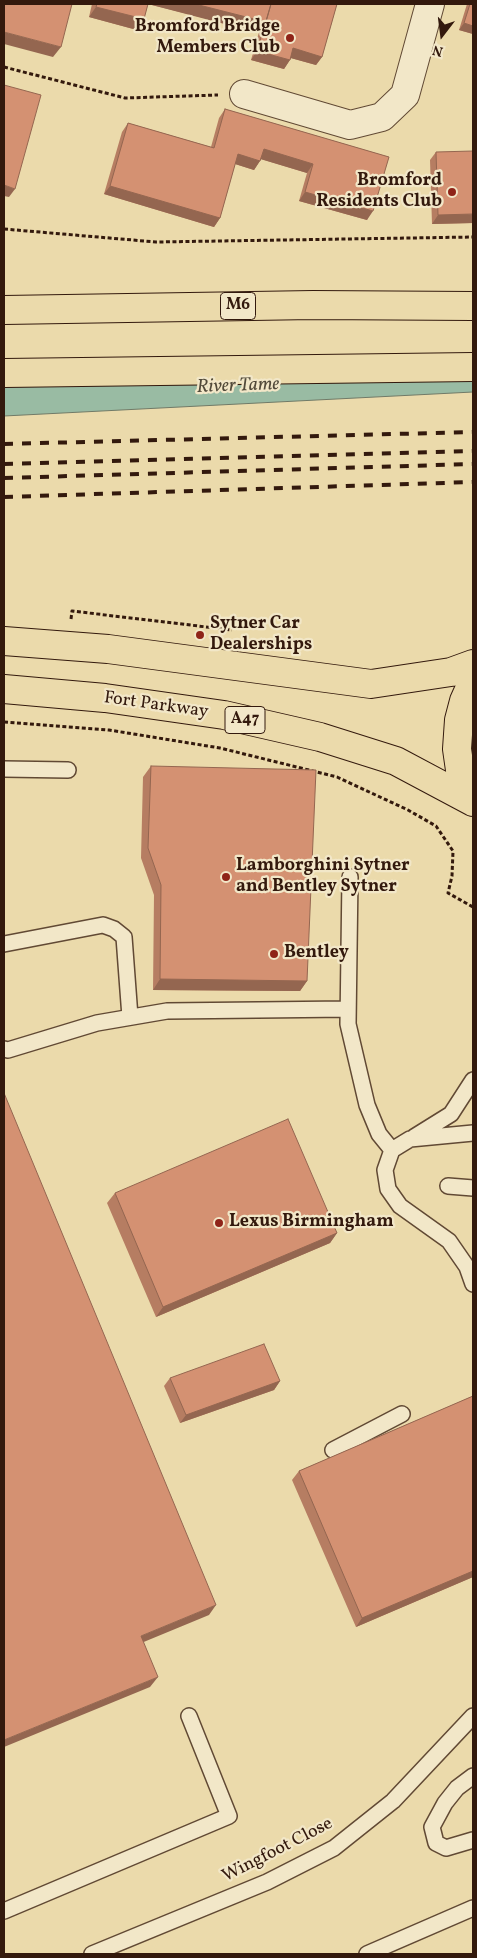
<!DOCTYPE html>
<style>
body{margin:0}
#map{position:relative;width:477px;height:1958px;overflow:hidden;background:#ebdaab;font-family:Vollkorn,serif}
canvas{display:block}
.frame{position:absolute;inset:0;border:5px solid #33190d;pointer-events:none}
.north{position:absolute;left:417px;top:10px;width:50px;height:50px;-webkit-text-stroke:4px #f2e7c8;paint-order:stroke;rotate:195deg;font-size:14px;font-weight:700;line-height:20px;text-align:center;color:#33190d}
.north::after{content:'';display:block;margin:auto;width:18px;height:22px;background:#33190d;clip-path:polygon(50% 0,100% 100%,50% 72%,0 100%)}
</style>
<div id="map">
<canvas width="477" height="1958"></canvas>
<div class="frame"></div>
<div class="north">N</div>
</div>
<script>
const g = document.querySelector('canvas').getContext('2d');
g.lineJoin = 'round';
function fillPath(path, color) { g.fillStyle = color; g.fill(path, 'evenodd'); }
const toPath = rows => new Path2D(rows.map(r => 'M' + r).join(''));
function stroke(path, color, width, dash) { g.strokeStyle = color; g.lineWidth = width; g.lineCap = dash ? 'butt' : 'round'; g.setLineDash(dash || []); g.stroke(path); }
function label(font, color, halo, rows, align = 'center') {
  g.font = font + ' Vollkorn,serif'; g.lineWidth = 4.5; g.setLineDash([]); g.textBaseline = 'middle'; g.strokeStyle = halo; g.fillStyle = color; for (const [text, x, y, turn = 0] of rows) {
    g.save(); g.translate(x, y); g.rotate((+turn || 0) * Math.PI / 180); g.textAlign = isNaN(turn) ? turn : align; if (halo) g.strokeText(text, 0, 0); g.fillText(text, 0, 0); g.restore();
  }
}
const water = toPath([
 [473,357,473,392,4,416,4,381,473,357]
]);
fillPath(water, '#99bba3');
stroke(water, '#707a67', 1);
const service = toPath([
 [4,769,68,770],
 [350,877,348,1024,367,1105,379,1134,392,1150],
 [4,944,103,925,114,929,124,937,130,1017],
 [4,1049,8,1050,97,1023,167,1011,348,1009],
 [473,1133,410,1139,392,1150,385,1170,388,1189,400,1206,449,1241,467,1267,473,1284],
 [414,1137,451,1114,473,1080],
 [448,1186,473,1188],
 [333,1450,402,1414],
 [473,1776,457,1788,445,1803,432,1827,436,1843,446,1848,473,1840],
 [4,1911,229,1816,189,1716],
 [92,1954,267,1882,334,1848,393,1801,473,1716],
 [367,1954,473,1908]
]);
const minor = toPath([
 [244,94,350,125,382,117,405,95,430,4]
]);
const primary = toPath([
 [4,641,108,649,371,684,451,672,473,664],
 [473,681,464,701,459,720,457,749,460,770,473,802],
 [4,689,105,698,224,715,320,737,396,761,473,802]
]);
const motorway = toPath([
 [4,310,313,305,473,306],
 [4,373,473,367]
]);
stroke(service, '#614934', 18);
stroke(minor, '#614934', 30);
stroke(primary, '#33190d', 30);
stroke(motorway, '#33190d', 30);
stroke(toPath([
 [4,67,125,98,218,95],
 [4,229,156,242,473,237],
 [71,619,72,611,232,630],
 [4,722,109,730,220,748,337,777,408,810,436,826,453,851,452,876,448,893,473,907]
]), '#33190d', 3, [4, 2.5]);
stroke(service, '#f2e7c8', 15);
stroke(minor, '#f2e7c8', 28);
stroke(primary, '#ebdaab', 28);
stroke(motorway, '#ebdaab', 28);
stroke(toPath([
 [4,444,473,432],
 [4,464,473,451],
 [4,478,473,464],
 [4,497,473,482]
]), '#33190d', 4, [9, 9]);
fillPath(toPath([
 [92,4,337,4,322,57,316,65,291,58,284,69,251,60,259,32,148,4,144,19,137,30,89,17],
 [467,4,473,4,473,34,459,30],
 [225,109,389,157,367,220,299,201,307,173,261,159,254,170,235,164,220,218,214,227,104,194,122,132,128,123,211,147,219,118],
 [436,152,473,223,432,224,430,160],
 [151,766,307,981,300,991,153,990,154,895,141,858,143,777],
 [115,1193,337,1233,330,1243,156,1317,107,1203],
 [170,1378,280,1381,274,1390,180,1423,164,1386],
 [473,1396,473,1577,356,1627,292,1480,299,1471]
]), '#b67d62');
fillPath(toPath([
 [148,4,195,4,266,22,259,33],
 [96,7,144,19,137,30,89,17],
 [464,23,473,26,473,34,459,30],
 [4,32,61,47,53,57,4,44],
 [293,48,322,57,316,65,287,57],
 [257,51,290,60,284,69,251,60],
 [264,149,313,164,307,173,257,158],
 [238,154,260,161,254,170,232,163],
 [4,185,15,189,9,197,4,196],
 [110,186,220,218,214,227,104,194],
 [305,192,373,211,367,220,299,201],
 [473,214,473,223,432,224,438,215],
 [160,979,307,981,300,991,153,990],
 [337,1233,330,1243,156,1317,163,1307],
 [280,1381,274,1390,180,1423,186,1415],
 [473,1571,473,1577,356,1627,362,1618],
 [216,1605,209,1615,134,1646,141,1636],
 [158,1677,150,1687,4,1747,4,1740]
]), '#946650');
const building = toPath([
 [4,4,72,4,61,47,4,32,4,4],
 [97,4,148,4,144,19,96,7,97,4],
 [195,4,271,4,266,22,195,4],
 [271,4,337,4,322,57,293,48,290,60,257,51,271,4],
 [470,4,473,4,473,26,464,23,470,4],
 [4,85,41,95,15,189,4,185,4,85],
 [225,109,389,157,373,211,305,192,313,164,264,149,260,161,238,154,220,218,110,186,128,123,214,148,225,109],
 [473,151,473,214,438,215,436,152,473,151],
 [151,766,316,770,307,981,160,979,161,885,148,848,151,766],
 [4,1093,216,1605,141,1636,158,1677,4,1740,4,1093],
 [288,1119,337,1233,163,1307,115,1193,288,1119],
 [264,1344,280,1381,186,1415,170,1378,264,1344],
 [473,1396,473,1571,362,1618,299,1471,473,1396]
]);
fillPath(building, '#d49172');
stroke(building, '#946650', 1);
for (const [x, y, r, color] of [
 [290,38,5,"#8f2418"],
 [452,192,5,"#8f2418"],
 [200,635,5,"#8f2418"],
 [226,877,5,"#8f2418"],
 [274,954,5,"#8f2418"],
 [219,1223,5,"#8f2418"]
]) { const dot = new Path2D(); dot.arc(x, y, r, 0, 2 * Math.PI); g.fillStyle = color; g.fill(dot); stroke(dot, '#f2e7c8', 2); }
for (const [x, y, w] of [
 [238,306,35],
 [245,720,40]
]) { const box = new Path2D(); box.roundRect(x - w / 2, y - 13.5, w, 27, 4); g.fillStyle = '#f2e7c8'; g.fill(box); stroke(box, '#33190d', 1); }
label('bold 16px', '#33190d', null, [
 ["M6",238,306],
 ["A47",245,720]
]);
label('bold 18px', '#33190d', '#f2e7c8', [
 ["Bromford Bridge",280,28,"right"],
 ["Members Club",280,49,"right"],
 ["Bromford",442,182,"right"],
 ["Residents Club",442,203,"right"],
 ["Sytner Car",210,625],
 ["Dealerships",210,646],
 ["Lamborghini Sytner",236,867],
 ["and Bentley Sytner",236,888],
 ["Bentley",284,954],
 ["Lexus Birmingham",229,1223]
], 'left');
label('18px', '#33190d', '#f2e7c8', [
 ["Fort Parkway",156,706,8],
 ["Wingfoot Close",278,1851,-27]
]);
label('italic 19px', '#524a3a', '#f2e7c8', [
 ["River Tame",238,387,-2]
]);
</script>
